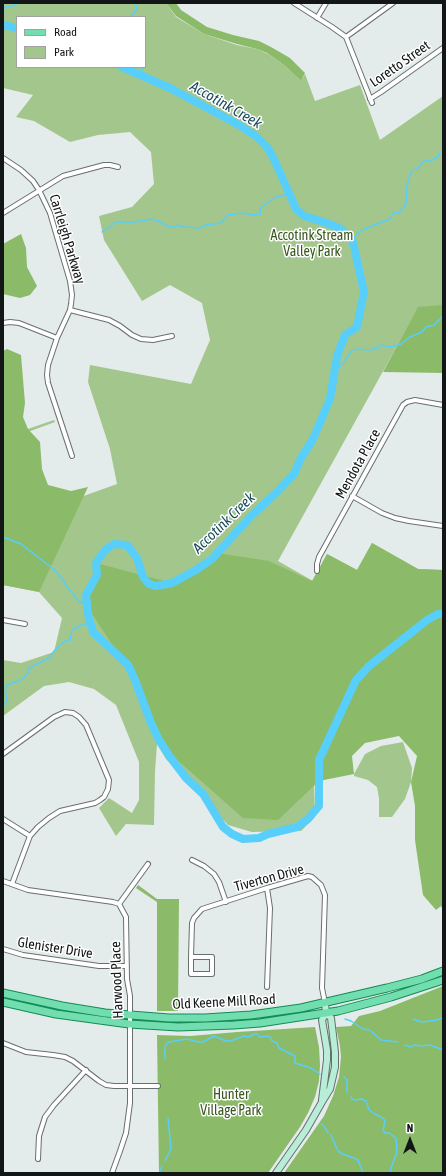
<!DOCTYPE html>
<style>
body{margin:0}
#map{position:relative;width:446px;height:1176px;overflow:hidden;background:#e3ecea;font-family:"Asap Condensed",sans-serif}
canvas{display:block}
.frame{position:absolute;inset:0;border:4px solid #131616;pointer-events:none}
.legend{position:absolute;left:16px;top:16px;width:130px;height:52px;box-sizing:border-box;background:#fff;border:1px solid #a1a2a2;margin:0;padding:5px 7px;list-style:none;font-size:12px;color:#131616}
.legend li{display:flex;align-items:center;gap:8px;height:20px}
.legend b{width:20px;border:1px solid #a1a2a2}
.north{position:absolute;left:390px;top:1120px;width:40px;height:40px;-webkit-text-stroke:3px #fff;paint-order:stroke;rotate:0deg;font-size:11px;font-weight:700;line-height:16px;text-align:center;color:#131616}
.north::after{content:'';display:block;margin:auto;width:14px;height:18px;background:#131616;clip-path:polygon(50% 0,100% 100%,50% 72%,0 100%)}
</style>
<div id="map">
<canvas width="446" height="1176"></canvas>
<div class="frame"></div>
<ul class="legend">
<li><b style="height:5px;background:#72deaf"></b>Road</li>
<li><b style="height:11px;background:#a3c68c"></b>Park</li>
</ul>
<div class="north">N</div>
</div>
<script>
const g = document.querySelector('canvas').getContext('2d');
g.lineJoin = 'round';
function fillPath(path, color) { g.fillStyle = color; g.fill(path, 'evenodd'); }
const toPath = rows => new Path2D(rows.map(r => 'M' + r).join(''));
function stroke(path, color, width, dash) { g.strokeStyle = color; g.lineWidth = width; g.lineCap = dash ? 'butt' : 'round'; g.setLineDash(dash || []); g.stroke(path); }
function label(font, color, halo, rows, align = 'center') {
  g.font = font + ' "Asap Condensed",sans-serif'; g.lineWidth = 3; g.setLineDash([]); g.textBaseline = 'middle'; g.strokeStyle = halo; g.fillStyle = color; for (const [text, x, y, turn = 0] of rows) {
    g.save(); g.translate(x, y); g.rotate((+turn || 0) * Math.PI / 180); g.textAlign = isNaN(turn) ? turn : align; if (halo) g.strokeText(text, 0, 0); g.fillText(text, 0, 0); g.restore();
  }
}
fillPath(toPath([
 [3,3,166,3,176,17,204,34,237,45,257,49,268,54,284,65,301,81,305,74,315,101,360,85,380,140,443,96,443,306,418,308,278,561,313,581,327,554,357,570,372,543,418,569,443,570,314,780,315,817,301,831,252,832,228,825,166,759,157,744,155,771,154,825,126,824,116,836,99,808,109,798,132,813,139,800,139,762,116,705,94,689,69,682,44,686,3,716,3,660,21,663,54,652,62,618,39,592,3,585,16,433,54,420,55,422,17,436,38,499,78,498,117,484,110,449,88,382,90,365,191,384,210,340,202,303,170,285,142,301,104,240,99,216,132,207,154,184,151,152,130,132,98,135,70,142,34,121,16,117,33,95,3,88],
 [17,17,145,17,145,67,17,67],
 [403,742,412,768,411,782,405,799,392,817,379,817,379,798,377,787,368,780,354,776,354,774,365,754,381,746]
]), '#a3c68c');
fillPath(toPath([
 [166,3,176,3,181,10,207,27,233,35,259,41,271,47,290,58,305,73,301,81,284,65,267,53,257,49,237,44,204,34,176,16],
 [21,234,26,248,27,267,37,286,30,295,20,298,3,294,3,244],
 [443,305,443,373,383,372,418,307],
 [7,349,21,355,25,403,23,417,28,429,40,442,42,469,48,485,71,491,88,487,39,592,3,585,3,351],
 [372,543,418,569,443,570,443,910,441,906,436,910,423,895,415,840,415,806,411,782,417,756,399,736,365,743,352,756,354,774,319,781,278,820,243,818,166,750,122,660,87,606,96,563,172,583,217,553,269,561,312,581,327,554,357,570],
 [138,885,157,899,179,899,178,1011,157,1011,157,902,136,888],
 [443,986,443,1173,284,1173,324,1116,333,1096,339,1077,341,1057,340,1046,336,1027,351,1026,359,1016,380,1011],
 [315,1027,319,1047,320,1065,319,1081,315,1097,308,1113,300,1127,268,1173,159,1173,157,1035,190,1036,237,1032]
]), '#8bbb69');
stroke(toPath([
 [3,9,7,6,13,6,18,3],
 [130,17,137,9,136,6,134,3],
 [145,59,145,64],
 [139,75,144,67],
 [102,232,116,222,136,222,151,219,158,221,169,227,175,227,177,225,184,227,200,228,206,225,221,223,228,215,241,213,255,215,260,214,260,209,263,206,276,197,289,194],
 [351,239,362,230,390,219,394,212,399,213,406,204,407,185,412,170,417,169,424,161,430,161,439,156,439,154,443,150],
 [334,372,345,361,352,350,359,349,369,350,378,348,381,345,391,347,401,344,410,337,422,332,426,327,434,325,443,316],
 [3,537,21,544,56,571,68,588,79,601,87,606],
 [3,706,7,700,5,690,7,685,23,679,28,673,29,668,51,657,53,652,65,641,70,640,72,630,83,624,91,624],
 [345,1019,351,1021,363,1029,369,1030,372,1032,381,1040,398,1042],
 [413,1019,422,1022,437,1020,443,1017],
 [405,1045,411,1047,414,1045,421,1046,430,1045,443,1050],
 [165,1059,165,1047,167,1043,169,1042,187,1039,199,1042,203,1042,214,1036,226,1041,231,1041,244,1036,249,1037,254,1034,257,1034,260,1037,268,1036,271,1038,272,1041,277,1043,279,1048,295,1056,295,1063,311,1068,320,1074],
 [344,1077,347,1080,347,1092],
 [351,1097,352,1099,355,1100,362,1099,366,1101,369,1110,375,1114,383,1118,385,1121,383,1130,385,1133,389,1133,396,1138,397,1152,391,1168,390,1173],
 [321,1124,324,1126,328,1133],
 [331,1135,338,1151,343,1154,354,1158,358,1160,363,1173],
 [165,1161,171,1149,168,1118],
 [159,1173,162,1166]
]), '#57cffa', 1.5);
stroke(toPath([
 [3,25,17,28],
 [122,67,170,88,239,125,257,137,267,147,274,159,296,209,304,216,327,223,341,229,351,239,353,242,364,292,357,327,345,335,337,356,330,399,313,439,301,458,294,474,277,492,251,516,212,559,196,570,172,583,156,586,149,584,143,577,137,558,127,545,114,544,105,550,96,563,97,575,86,595,88,614,93,632,128,665,135,680,151,723,159,740,170,757,186,778,203,794,223,827,232,834,243,839,259,838,268,834,297,827,308,819,319,806,319,760,356,680,369,666,412,632,427,620,438,614,443,614]
]), '#57cffa', 8);
const street = toPath([
 [294,3,332,27,346,37,372,103],
 [317,18,326,3],
 [346,37,393,3],
 [370,99,381,92,443,48],
 [3,158,21,170,33,181,39,190,50,213,70,281,72,295,71,304,70,310,57,338,48,365,47,375,48,383,72,456],
 [3,213,63,176,104,165,110,165,118,167],
 [70,310,109,320,120,326,132,335,141,339,153,340,172,336],
 [3,323,10,322,19,323,57,338],
 [352,496,382,513,395,518,409,521,443,526],
 [317,571,317,564,319,557,403,405,407,402,415,400,443,405],
 [3,620,25,624],
 [3,754,54,717,65,712,73,713,79,717,86,725,109,780,108,789,104,797,100,800,95,803,60,811,49,818,38,827,30,836,12,884],
 [3,819,30,836],
 [192,860,204,866,214,874,219,882,226,902],
 [3,881,28,890,113,902,119,904,126,917,127,979,130,996,130,1103,126,1133,120,1151,112,1173],
 [267,888,270,908,267,987],
 [119,904,148,864],
 [3,949,23,955,99,966,127,966],
 [191,957,212,957,212,974,191,974,191,957,192,923,194,918,202,909,267,888,308,876,312,877,321,885,325,895,322,988,325,1003],
 [3,1043,26,1052,53,1055,65,1057,73,1061,99,1081,106,1085,114,1086,158,1086],
 [38,1159,39,1136,45,1117,54,1105,86,1070]
]);
const secondary = toPath([
 [322,1100,327,1060,327,1050,322,1020,326,1013,325,1003],
 [276,1173,306,1130,322,1102,330,1089,335,1067,335,1052,331,1018,326,1013]
]);
const primary = toPath([
 [3,993,62,1006,105,1013,169,1018,205,1018,251,1015,301,1008,387,988,422,979,443,971],
 [3,1002,56,1014,129,1024,178,1027,234,1025,260,1023,338,1011,391,997,443,980]
]);
stroke(street, '#68706e', 6);
stroke(secondary, '#68706e', 8);
stroke(primary, '#148a56', 9);
stroke(street, '#fff', 4);
stroke(secondary, '#b8eed7', 6);
stroke(primary, '#72deaf', 7);
label('14px', '#131616', '#fff', [
 ["Loretto Street",400,64,-35],
 ["Carrleigh Parkway",67,239,73],
 ["Mendota Place",358,464,-61],
 ["Tiverton Drive",269,878,-15],
 ["Glenister Drive",55,948,9],
 ["Harwood Place",117,980,-92],
 ["Old Keene Mill Road",224,1002,-3]
]);
label('14px', '#37561d', '#fff', [
 ["Accotink Stream",312,236],
 ["Valley Park",312,252],
 ["Hunter",231,1095],
 ["Village Park",231,1111]
]);
label('italic 15px', '#194b5d', '#fff', [
 ["Accotink Creek",226,105,30],
 ["Accotink Creek",224,523,-44]
]);
</script>
